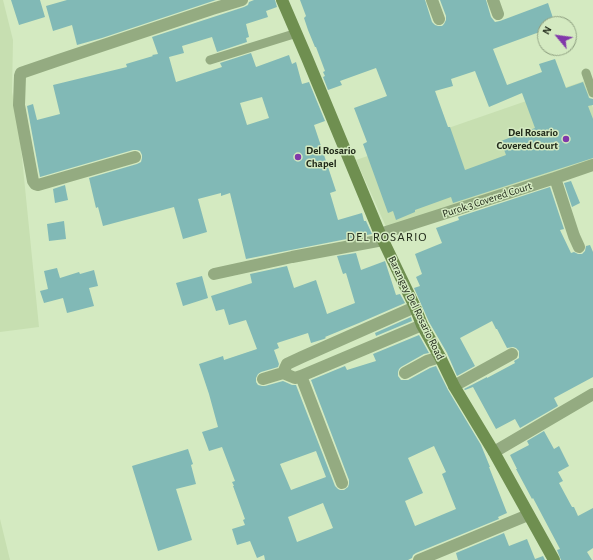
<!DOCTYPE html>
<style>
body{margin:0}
#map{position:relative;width:593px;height:560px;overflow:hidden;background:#d4eac1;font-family:"Alegreya Sans",sans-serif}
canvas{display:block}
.north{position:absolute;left:537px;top:16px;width:40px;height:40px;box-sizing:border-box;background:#d4eac1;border:1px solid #8d9e7f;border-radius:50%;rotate:299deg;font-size:11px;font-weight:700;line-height:16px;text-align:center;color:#222b1b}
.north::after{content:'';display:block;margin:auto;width:14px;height:18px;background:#8138aa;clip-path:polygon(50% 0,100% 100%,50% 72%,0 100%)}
</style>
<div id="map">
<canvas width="593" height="560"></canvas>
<div class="north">N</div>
</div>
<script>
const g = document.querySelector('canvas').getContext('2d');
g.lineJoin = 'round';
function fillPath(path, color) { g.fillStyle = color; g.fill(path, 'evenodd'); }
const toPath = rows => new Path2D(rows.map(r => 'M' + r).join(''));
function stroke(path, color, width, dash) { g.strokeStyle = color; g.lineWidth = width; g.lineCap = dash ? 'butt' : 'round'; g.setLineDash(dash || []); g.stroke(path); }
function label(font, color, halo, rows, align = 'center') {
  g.font = font + ' "Alegreya Sans",sans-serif'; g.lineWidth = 3; g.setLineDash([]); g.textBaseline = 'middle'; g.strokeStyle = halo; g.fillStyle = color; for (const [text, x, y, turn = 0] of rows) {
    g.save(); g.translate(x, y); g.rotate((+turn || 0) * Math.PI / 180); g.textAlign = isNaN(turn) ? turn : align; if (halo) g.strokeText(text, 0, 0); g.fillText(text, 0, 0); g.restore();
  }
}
fillPath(toPath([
 [0,0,3,0,13,40,12,92,19,128,39,327,0,332],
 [584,81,593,108,593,160,387,229,356,160],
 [0,519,10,560,0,560]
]), '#c7dfb1');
fillPath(toPath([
 [11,0,40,0,45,17,19,25],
 [67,0,216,0,102,38,77,45,72,25,53,31,46,6],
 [254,0,275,0,277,7,266,11,268,17,246,24,249,37,246,38,247,42,217,52,212,37,182,46,184,53,169,57,176,82,222,67,220,63,251,53,256,67,289,55,292,64,296,62,302,84,309,82,325,121,314,125,336,191,330,193,338,220,362,213,364,221,366,221,372,234,291,250,246,259,230,193,221,196,221,193,198,199,207,232,183,239,174,207,103,226,98,207,96,208,89,178,137,164,141,162,142,158,142,155,140,151,137,150,133,150,40,177,27,106,33,104,37,120,60,114,53,85,127,67,126,64,153,56,152,55,158,54,152,37,244,7,248,5,249,2],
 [262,97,269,118,247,125,240,103],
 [300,0,425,0,432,22,435,25,438,26,442,26,444,24,446,20,446,16,440,0,486,0,491,17,495,22,500,21,548,3,555,24,545,24,545,30,493,49,507,85,542,72,539,64,555,59,566,88,583,82,588,95,589,98,593,99,593,105,588,106,593,119,593,158,453,203,451,197,415,210,415,212,396,220,393,211,388,213,363,144,367,142,354,108,387,96,376,68,340,81,342,85,328,90,323,77,325,76,323,72,325,71,316,47,315,47,308,30,304,18,306,16],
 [475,71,489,107,522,93,535,128,501,141,506,155,465,170,450,127,448,127,435,91,453,86,451,79],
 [571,181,580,203,572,207,564,183],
 [65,185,68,200,55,203,53,189],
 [550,187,564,229,560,230,571,253,574,252,578,254,582,254,585,251,586,246,590,245,593,252,593,377,554,398,558,406,520,428,515,419,496,429,473,387,465,390,464,389,487,377,487,378,515,363,514,361,519,358,519,351,516,348,513,347,507,348,497,329,496,329,492,321,460,338,475,366,457,376,447,353,429,322,414,288,420,286,416,277,422,274,415,254,442,243,436,228,459,220,458,217],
 [64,221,66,239,49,241,47,224],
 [356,253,361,270,385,261,396,295,400,294,405,303,359,323,325,337,326,338,324,339,311,343,308,333,277,343,279,348,274,350,279,364,278,367,261,372,258,374,256,378,256,382,258,385,262,386,265,386,283,381,292,385,296,385,335,486,338,489,340,490,344,490,348,487,349,484,349,480,311,380,345,366,347,370,376,361,373,354,419,335,429,353,424,354,401,367,399,369,398,372,398,376,401,380,408,380,430,368,436,366,448,390,481,445,490,467,489,467,507,513,498,517,499,519,416,553,413,555,412,558,408,560,265,560,264,555,257,558,250,541,237,545,232,529,245,525,243,520,245,519,233,486,234,486,232,482,235,481,222,447,209,451,202,432,218,427,209,394,199,364,223,356,224,360,257,349,246,320,229,325,224,309,216,311,211,296,252,283,250,274,287,266,294,288,316,280,327,314,355,303,346,273,343,274,337,256],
 [434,446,446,472,442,474,456,509,415,526,405,501,423,493,408,458],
 [316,451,326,477,291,490,280,464],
 [323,503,333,528,297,542,288,517],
 [57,268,60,278,79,272,80,274,94,270,98,286,89,288,94,306,67,313,63,298,44,303,40,291,48,289,44,271],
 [202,276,208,298,183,306,176,283],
 [411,317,412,321,376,336,375,333],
 [544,431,554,449,559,446,569,466,558,472,563,481,559,483,572,507,574,507,578,516,593,508,593,548,587,552,592,560,561,560,557,550,560,549,533,498,532,499,516,469,517,469,510,455,529,445,527,441],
 [188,449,193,464,191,465,196,484,176,489,192,540,158,551,132,466],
 [504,533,509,546,527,539,535,559,543,556,545,560,458,560,456,553]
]), '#81b9b6');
stroke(toPath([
 [210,60,297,33],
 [586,73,593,93]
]), '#94ab81', 9);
stroke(toPath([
 [432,0,439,19],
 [493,0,498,14],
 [135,157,38,185,35,184,33,181,19,105,20,76,21,73,59,60,212,9,242,0],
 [555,178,574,236,579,247],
 [380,234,555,178,593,165],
 [214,274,292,257,383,240],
 [405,373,427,361,440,357],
 [301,376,295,378,283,373,287,364,302,357,415,307],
 [263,379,283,373],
 [454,386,512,354],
 [494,452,593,394],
 [342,483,301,376,422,325],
 [419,560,528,515]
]), '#94ab81', 12);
stroke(toPath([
 [282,0,307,58,380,234,415,307,422,325,440,357,454,386,495,454,554,560]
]), '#6f8f50', 12);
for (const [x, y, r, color] of [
 [566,139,4,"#8138aa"],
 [298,157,4,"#8138aa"]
]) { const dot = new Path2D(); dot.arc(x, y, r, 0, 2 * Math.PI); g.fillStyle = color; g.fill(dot); stroke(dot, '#d4eac1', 1.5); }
label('bold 11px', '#222b1b', '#d4eac1', [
 ["Del Rosario",558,133],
 ["Covered Court",558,146],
 ["Del Rosario",306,151,"left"],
 ["Chapel",306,164,"left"]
], 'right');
label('11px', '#222b1b', '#d4eac1', [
 ["Purok 3 Covered Court",487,200,-18],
 ["Barangay Del Rosario Road",416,308,64]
]);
g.letterSpacing = '1px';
label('13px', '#222b1b', '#d4eac1', [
 ["DEL ROSARIO",387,237]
]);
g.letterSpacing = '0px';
</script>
